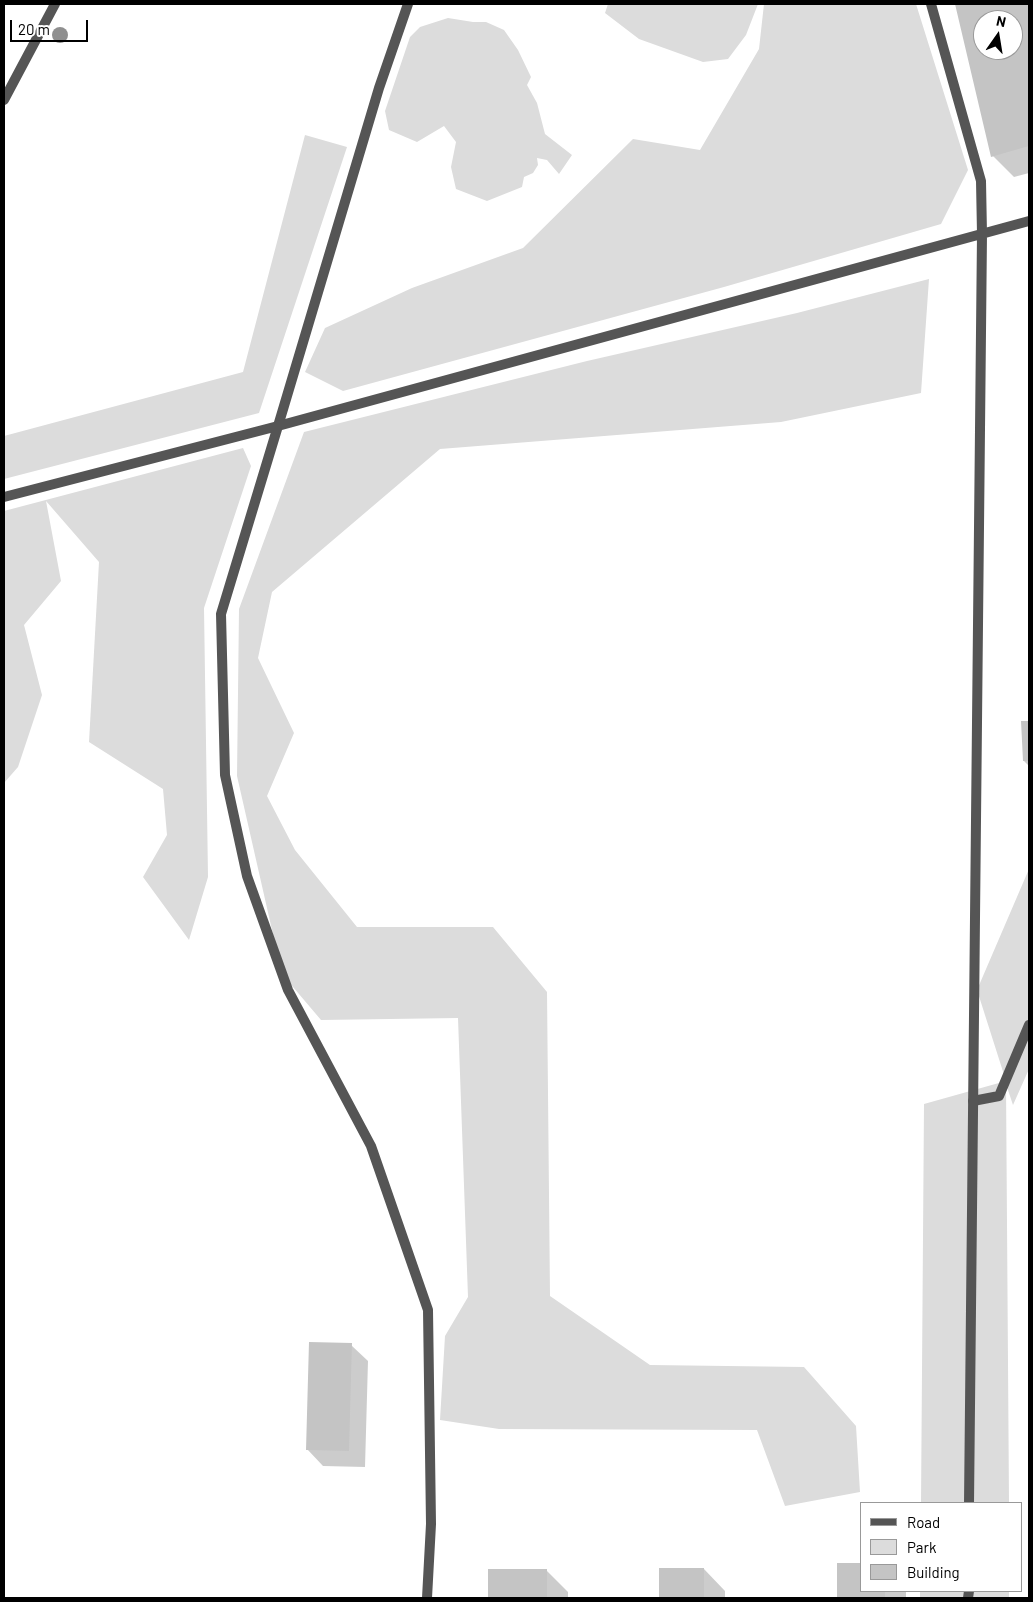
<!DOCTYPE html>
<style>
body{margin:0}
#map{position:relative;width:1033px;height:1602px;overflow:hidden;background:#fff;font-family:Barlow,sans-serif}
canvas{display:block}
.frame{position:absolute;inset:0;border:5px solid #000;pointer-events:none}
.legend{position:absolute;left:860px;top:1502px;width:162px;height:90px;box-sizing:border-box;background:#fff;border:1px solid #999;margin:0;padding:6px 9px;list-style:none;font-size:15px;color:#000}
.legend li{display:flex;align-items:center;gap:10px;height:25px}
.legend b{width:25px;border:1px solid #999}
.north{position:absolute;left:973px;top:10px;width:50px;height:50px;box-sizing:border-box;background:#fff;border:1px solid #999;border-radius:50%;rotate:13deg;font-size:14px;font-weight:700;line-height:20px;text-align:center;color:#000}
.north::after{content:'';display:block;margin:auto;width:18px;height:22px;background:#000;clip-path:polygon(50% 0,100% 100%,50% 72%,0 100%)}
.scale{position:absolute;left:10px;top:20px;width:78px;height:22px;box-sizing:border-box;border:2px solid #000;border-top:0;padding-left:6px;font-size:15px;line-height:18px;white-space:nowrap;color:#000;-webkit-text-stroke:4px #fff;paint-order:stroke}
</style>
<div id="map">
<canvas width="1033" height="1602"></canvas>
<div class="frame"></div>
<ul class="legend">
<li><b style="height:6px;background:#555"></b>Road</li>
<li><b style="height:14px;background:#dcdcdc"></b>Park</li>
<li><b style="height:14px;background:#c4c4c4"></b>Building</li>
</ul>
<div class="north">N</div>
<div class="scale">20 m</div>
</div>
<script>
const g = document.querySelector('canvas').getContext('2d');
g.lineJoin = 'round';
function fillPath(path, color) { g.fillStyle = color; g.fill(path, 'evenodd'); }
const toPath = rows => new Path2D(rows.map(r => 'M' + r).join(''));
function stroke(path, color, width, dash) { g.strokeStyle = color; g.lineWidth = width; g.lineCap = dash ? 'butt' : 'round'; g.setLineDash(dash || []); g.stroke(path); }
fillPath(toPath([
 [608,4,758,4,746,35,728,59,703,62,639,39,605,13],
 [764,4,916,4,968,170,941,224,724,287,343,391,305,372,325,328,412,288,523,248,633,139,700,150,759,49],
 [448,18,473,22,486,22,504,30,518,50,531,77,527,85,537,103,545,134,572,155,559,174,547,160,537,158,538,165,533,173,524,177,522,187,487,201,456,189,451,167,456,142,444,126,417,142,389,130,385,111,410,37,420,27],
 [305,135,347,147,259,413,4,479,4,436,243,372],
 [929,279,921,393,781,422,440,449,272,592,258,658,294,733,267,796,295,850,357,927,493,927,547,992,550,1296,650,1365,804,1367,856,1426,860,1492,785,1506,757,1430,499,1429,440,1420,445,1336,468,1297,458,1018,321,1020,282,974,237,776,239,609,304,432,587,361,797,313],
 [243,448,251,466,204,608,208,877,189,940,143,877,167,835,163,789,89,742,99,562,46,501,61,581,24,625,42,695,18,767,4,783,4,511],
 [1029,869,1029,1069,1013,1105,1006,1084,1009,1503,921,1503,924,1104,1006,1081,977,990],
 [920,1591,1009,1591,1009,1598,920,1598]
]), '#dcdcdc');
fillPath(toPath([
 [956,4,1029,4,1029,173,1014,177,993,156],
 [983,20,1013,20,1013,50,983,50],
 [1023,722,1029,722,1029,766,1024,761],
 [351,1345,368,1361,365,1467,323,1466,307,1449],
 [838,1564,862,1591,906,1591,906,1598,838,1598],
 [660,1569,704,1569,725,1591,725,1598,661,1598],
 [546,1570,568,1592,568,1598,490,1598,489,1571]
]), '#0003');
fillPath(toPath([
 [955,4,1029,4,1029,146,991,157],
 [983,20,1013,20,1013,50,983,50],
 [1021,721,1029,721,1029,761,1023,761],
 [309,1342,352,1343,349,1451,306,1450],
 [837,1563,862,1563,862,1591,885,1591,885,1598,837,1598],
 [659,1568,704,1568,704,1598,659,1598],
 [488,1569,547,1569,547,1598,488,1598]
]), '#c4c4c4');
stroke(toPath([
 [931,4,981,181,982,234],
 [278,426,379,88,408,4],
 [973,1101,999,1096,1029,1025]
]), '#555', 10);
stroke(toPath([
 [4,100,55,4],
 [278,426,221,614,225,775,247,876,288,990,371,1146,428,1310,431,1524,427,1598],
 [4,497,278,426,1029,221],
 [969,1503,982,234],
 [968,1598,969,1591]
]), '#555', 10);
g.fillStyle = '#8f8f8f';
for (const [x, y] of [
 [60,35]
]) { g.beginPath(); g.arc(x, y, 8, 0, 2 * Math.PI); g.fill(); }
</script>
